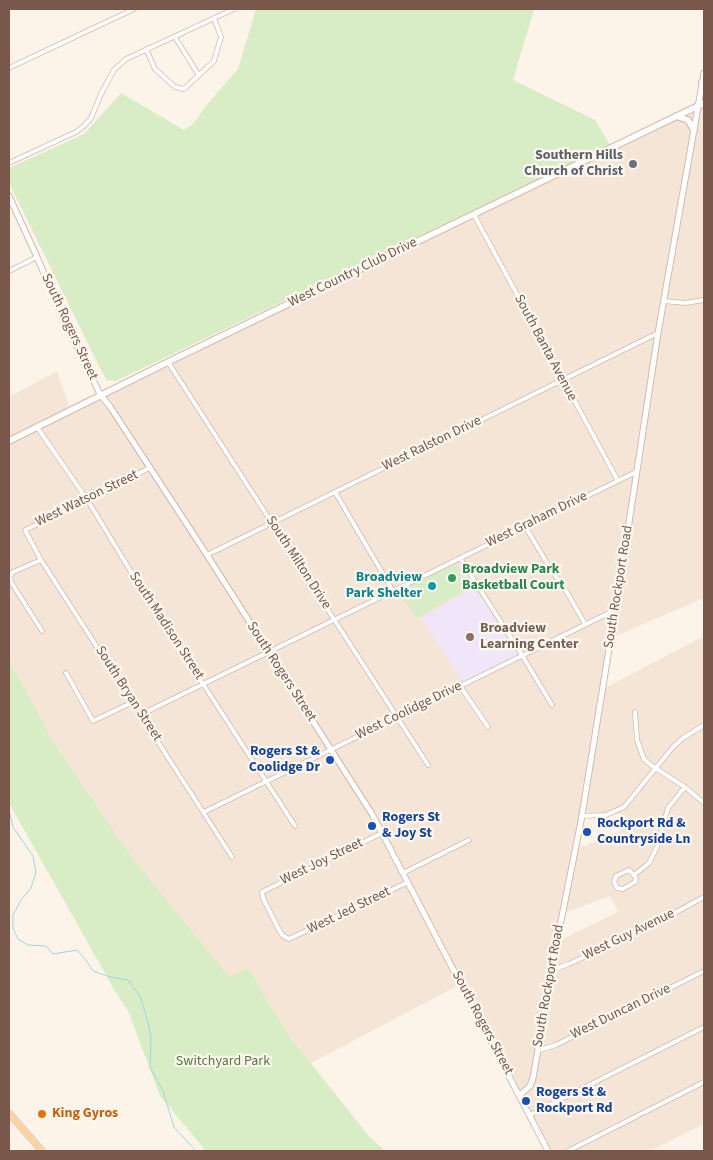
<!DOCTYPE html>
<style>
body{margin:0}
#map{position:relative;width:713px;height:1160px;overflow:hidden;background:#fdf4e9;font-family:"Source Sans 3",sans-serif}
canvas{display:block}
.frame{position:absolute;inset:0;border:10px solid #79584b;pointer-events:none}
</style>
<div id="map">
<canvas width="713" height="1160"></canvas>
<div class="frame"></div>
</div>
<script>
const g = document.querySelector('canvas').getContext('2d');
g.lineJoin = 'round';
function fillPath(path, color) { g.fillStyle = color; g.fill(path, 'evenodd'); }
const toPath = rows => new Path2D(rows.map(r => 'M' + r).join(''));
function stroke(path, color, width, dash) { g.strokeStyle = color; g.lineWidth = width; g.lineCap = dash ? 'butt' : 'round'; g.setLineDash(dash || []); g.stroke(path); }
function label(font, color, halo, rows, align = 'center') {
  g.font = font + ' "Source Sans 3",sans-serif'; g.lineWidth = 4.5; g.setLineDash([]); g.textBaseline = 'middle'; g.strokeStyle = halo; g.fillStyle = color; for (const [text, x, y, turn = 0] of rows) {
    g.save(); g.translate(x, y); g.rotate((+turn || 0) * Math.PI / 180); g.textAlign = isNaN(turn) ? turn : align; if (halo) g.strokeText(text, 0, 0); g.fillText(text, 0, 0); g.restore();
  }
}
fillPath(toPath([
 [704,101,704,598,611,638,603,689,704,636,704,1124,650,1151,549,1151,461,984,311,1063,289,1036,248,968,229,978,133,859,52,740,9,659,9,397,57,371,69,406],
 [582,812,619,814,624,829,575,850],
 [610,896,618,912,560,940,564,913]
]), '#f5e5d6');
fillPath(toPath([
 [474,587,518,655,463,682,421,618]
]), '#f1e5fa');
fillPath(toPath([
 [256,9,534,9,513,80,595,120,610,145,116,381,106,380,9,183,9,168,84,134,121,93,184,130,193,124,209,102,238,69],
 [456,564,470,588,417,618,397,591],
 [9,659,52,740,133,859,229,977,248,968,289,1036,368,1135,385,1151,206,1151,160,1096,128,1011,115,991,9,803]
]), '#d8ecc6');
stroke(toPath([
 [9,810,13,827,33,856,36,872,31,888,21,900,13,915,13,928,18,939,28,945,46,946,53,954,77,950,85,959,93,971,110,977,128,980,140,996,149,1026,151,1038,150,1067,163,1091,174,1127,196,1151]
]), '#a1d5db', 1);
const minor = toPath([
 [175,37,198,74],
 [146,49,155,69,175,87,184,89,214,61,221,37,214,18],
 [9,68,134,9],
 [9,163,76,132,84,126,91,118,101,94,114,70,126,59,234,9],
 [474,215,618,481],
 [9,271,37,257],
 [664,301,685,303,704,300],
 [168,362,428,765],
 [37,427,88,501,139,585,295,826],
 [149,468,88,501,25,530,41,560,232,857],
 [335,492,393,591],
 [525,526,550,568,568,594,585,624],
 [207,555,658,333],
 [460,558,522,655,552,705],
 [41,560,13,572,10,576,11,582,42,631],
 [66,673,93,721,133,702],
 [460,686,488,727],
 [635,712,637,740,644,759,652,766,685,787,704,803],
 [142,714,636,472],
 [204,812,615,610],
 [582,816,606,815,624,807,673,747,683,738,704,725],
 [382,833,262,892,263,898,278,928,282,935,289,939,408,882],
 [403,873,469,840],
 [634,875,636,879,635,882,623,889,617,888,614,882,616,876,629,870,634,875,649,863,657,847,668,808,685,787],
 [552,970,569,964,654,924,704,897],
 [537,1051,556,1045,704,971],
 [530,1115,704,1027],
 [568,1151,704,1082]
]);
const tertiary = toPath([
 [9,196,37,257,65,323,101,396,109,405,207,555,372,814,548,1151],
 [520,1095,530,1086,533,1078,558,936,581,821,619,588,658,333,704,73]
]);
const secondary = toPath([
 [702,82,704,85],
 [676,116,688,120,694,130],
 [9,441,168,362,704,103]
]);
const primary = toPath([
 [9,1113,42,1151]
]);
stroke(minor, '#d0baad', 5.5);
stroke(tertiary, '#d0baad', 7);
stroke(secondary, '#d6bdad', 8);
stroke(primary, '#d9d0cd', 8);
stroke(minor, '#fff', 4);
stroke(tertiary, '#fff', 5);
stroke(secondary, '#fff', 5.5);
stroke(primary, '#fdd4a0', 6);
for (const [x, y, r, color] of [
 [633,164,5,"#6b7280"],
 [452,578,5,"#2e9e5b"],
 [432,586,5,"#0f9aa8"],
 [470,637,5,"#8d6e63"],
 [330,760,5,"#1a4fb4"],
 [372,826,5,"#1a4fb4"],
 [587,832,5,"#1a4fb4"],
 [526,1101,5,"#1a4fb4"],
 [42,1114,5,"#e8710a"]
]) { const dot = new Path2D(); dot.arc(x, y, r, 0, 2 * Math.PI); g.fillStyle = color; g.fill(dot); stroke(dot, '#fff8f0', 2); }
label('bold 14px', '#5b616d', '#fff8f0', [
 ["Southern Hills",623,156],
 ["Church of Christ",623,172]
], 'right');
label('14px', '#79584b', '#fff8f0', [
 ["West Country Club Drive",353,273,-26],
 ["South Rogers Street",69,327,65],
 ["South Banta Avenue",545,348,62],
 ["West Ralston Drive",432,444,-26],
 ["West Watson Street",87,499,-26],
 ["West Graham Drive",537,520,-26],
 ["South Milton Drive",298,563,57],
 ["South Rockport Road",619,587,-81],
 ["South Madison Street",166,626,57],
 ["South Rogers Street",281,672,57],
 ["South Bryan Street",128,694,57],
 ["West Coolidge Drive",409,711,-26],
 ["West Joy Street",322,862,-26],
 ["West Jed Street",349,911,-26],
 ["West Guy Avenue",629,935,-26],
 ["South Rockport Road",549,986,-80],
 ["West Duncan Drive",621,1012,-26],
 ["South Rogers Street",482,1023,62]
]);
label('bold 14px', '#27864d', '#fff8f0', [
 ["Broadview Park",462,570],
 ["Basketball Court",462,586]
], 'left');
label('bold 14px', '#0d838f', '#fff8f0', [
 ["Broadview",422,578],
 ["Park Shelter",422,594]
], 'right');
label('bold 14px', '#785e54', '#fff8f0', [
 ["Broadview",480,629],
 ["Learning Center",480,645]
], 'left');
label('bold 14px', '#164399', '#fff8f0', [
 ["Rogers St &",320,752,"right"],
 ["Coolidge Dr",320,768,"right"],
 ["Rogers St",382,818],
 ["& Joy St",382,834],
 ["Rockport Rd &",597,824],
 ["Countryside Ln",597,840],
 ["Rogers St &",536,1093],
 ["Rockport Rd",536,1109]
], 'left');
label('14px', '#547a3f', '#fff8f0', [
 ["Switchyard Park",223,1062]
]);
label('bold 14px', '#c56008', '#fff8f0', [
 ["King Gyros",52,1114]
], 'left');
</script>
